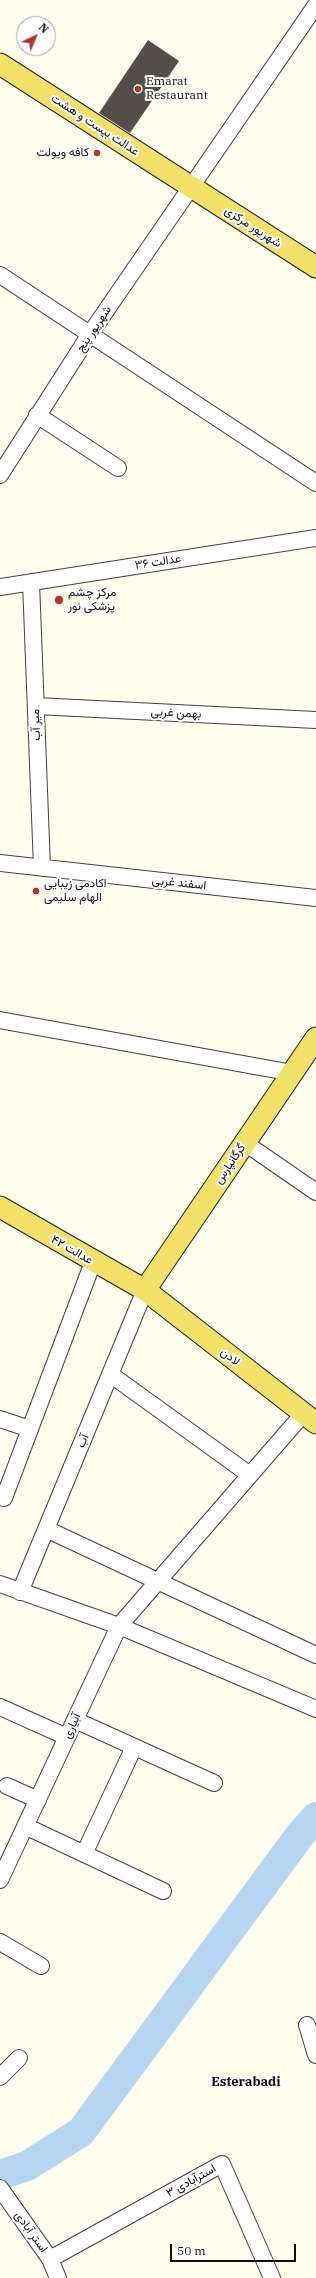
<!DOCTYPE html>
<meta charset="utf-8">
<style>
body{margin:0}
#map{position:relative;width:316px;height:2278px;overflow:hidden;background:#fefdee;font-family:"IBM Plex Serif",serif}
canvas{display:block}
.north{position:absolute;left:16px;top:16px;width:40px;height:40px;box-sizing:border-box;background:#fff;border:1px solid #9e9e9e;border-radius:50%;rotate:44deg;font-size:11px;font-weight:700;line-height:16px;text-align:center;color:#0d0d0d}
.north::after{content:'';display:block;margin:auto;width:14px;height:18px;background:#b7332b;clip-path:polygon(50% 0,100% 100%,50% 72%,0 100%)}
.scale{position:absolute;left:170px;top:2244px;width:126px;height:18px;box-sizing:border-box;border:2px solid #0d0d0d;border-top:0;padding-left:5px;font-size:12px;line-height:14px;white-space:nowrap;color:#0d0d0d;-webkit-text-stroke:3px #fff;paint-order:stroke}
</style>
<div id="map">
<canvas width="316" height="2278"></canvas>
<div class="north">N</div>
<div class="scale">50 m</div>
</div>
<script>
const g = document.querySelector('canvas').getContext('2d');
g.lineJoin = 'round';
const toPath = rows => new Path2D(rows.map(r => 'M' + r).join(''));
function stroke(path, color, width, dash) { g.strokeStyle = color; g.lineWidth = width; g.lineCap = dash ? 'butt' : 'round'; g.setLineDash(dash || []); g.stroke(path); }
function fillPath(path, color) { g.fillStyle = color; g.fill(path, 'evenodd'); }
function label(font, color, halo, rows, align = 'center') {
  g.font = font + ' "IBM Plex Serif",Vazirmatn,serif'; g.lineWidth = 4; g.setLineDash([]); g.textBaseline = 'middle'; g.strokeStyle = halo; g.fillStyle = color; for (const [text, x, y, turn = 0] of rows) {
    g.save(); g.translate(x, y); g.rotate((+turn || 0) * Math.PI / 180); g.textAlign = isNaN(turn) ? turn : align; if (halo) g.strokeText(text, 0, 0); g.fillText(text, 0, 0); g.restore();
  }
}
stroke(toPath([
 [0,2175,27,2166,81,2132,300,1835,316,1817]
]), '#b5d5f3', 30);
fillPath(toPath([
 [148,40,179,61,130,133,99,113]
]), '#554f4a');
const minor = toPath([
 [0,275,316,483],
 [37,415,118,468],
 [0,475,90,334,316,5],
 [31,582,42,868],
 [0,587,316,538],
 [36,706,316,720],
 [0,863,316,898],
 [0,1020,293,1073],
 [245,1143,316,1192],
 [110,1374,250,1475],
 [0,1419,30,1429],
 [0,1496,4,1498,93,1262],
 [46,1529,316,1655],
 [0,1584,119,1626,316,1709],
 [20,1592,145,1290],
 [0,1707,67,1737],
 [75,1720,214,1783],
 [7,1786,38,1800],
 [25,1826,163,1891],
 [84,1854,134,1747],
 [0,1880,119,1626,303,1414],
 [0,1942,41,1966],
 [307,2025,316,2055],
 [0,2077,19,2058],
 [0,2188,50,2259,58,2278],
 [50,2259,222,2164,272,2278]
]);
const major = toPath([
 [0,64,316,267],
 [0,1207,145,1290,316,1423],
 [145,1290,316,1038]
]);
stroke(minor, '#404040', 18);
stroke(major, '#1e1e1e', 23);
stroke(minor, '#fff', 16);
stroke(major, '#f3e069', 21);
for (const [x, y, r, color] of [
 [138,89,4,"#b7332b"],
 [97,153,4,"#b7332b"],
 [59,600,5,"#b7332b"],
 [36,891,4,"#b7332b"]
]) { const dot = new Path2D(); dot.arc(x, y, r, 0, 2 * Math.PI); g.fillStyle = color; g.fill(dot); stroke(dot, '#fff', 1.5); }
label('12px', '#0d0d0d', '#fff', [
 ["Emarat",146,82],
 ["Restaurant",146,96],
 ["کافه ویولت",89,153,"right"],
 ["مرکز چشم",68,593],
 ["پزشکی نور",68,607],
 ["اکادمی زیبایی",44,884],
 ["الهام سلیمی",44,898]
], 'left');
label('12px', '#0d0d0d', '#fff', [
 ["عدالت بیست و هشت",95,125,33],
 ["شهریور مرکزی",253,227,33],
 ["شهریور پنج",94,329,-56],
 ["عدالت ۳۶",158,562,-9],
 ["بهمن غربی",176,713,3],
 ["میر آب",36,725,-92],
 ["اسفند غربی",179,883,6],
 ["گرگانپارس",230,1164,-56],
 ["عدالت ۴۲",72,1250,30],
 ["لادن",230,1357,38],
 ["آب",83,1441,-67],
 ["آبیاری",72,1726,-65],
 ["استرآبادی ۳",191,2181,-29],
 ["استر آبادی",31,2232,54]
]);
label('bold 13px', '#0d0d0d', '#fff', [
 ["Esterabadi",246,2082]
]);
</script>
